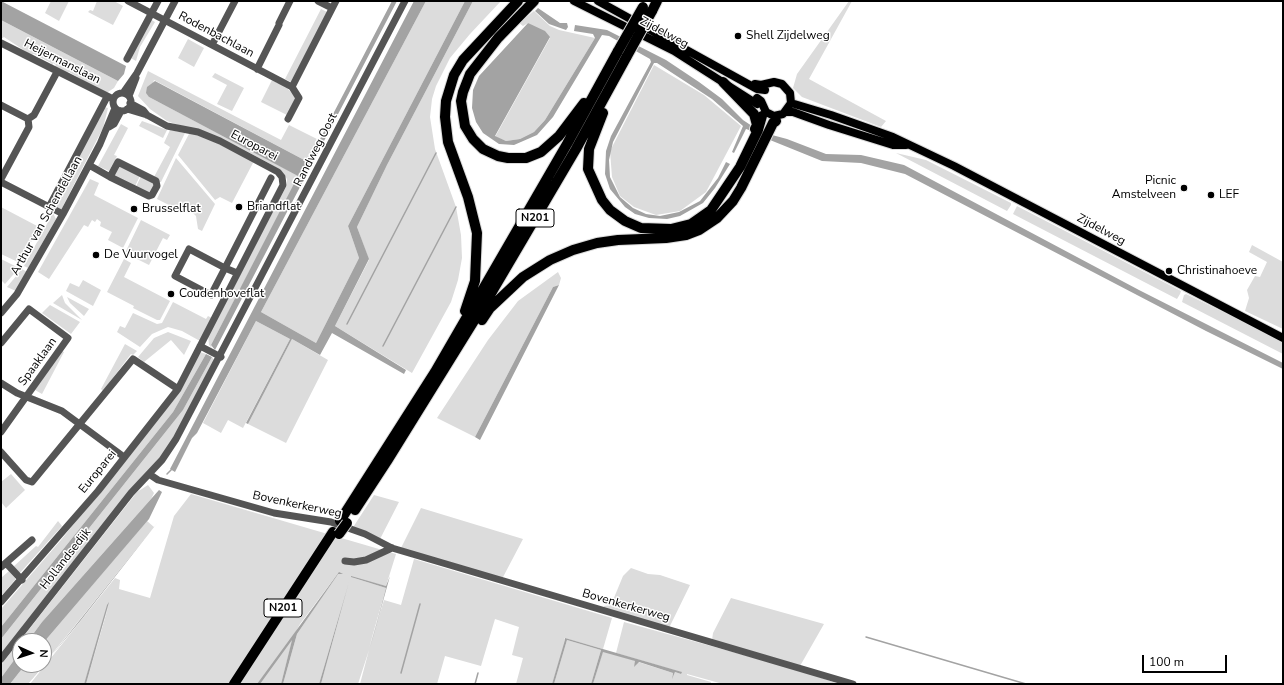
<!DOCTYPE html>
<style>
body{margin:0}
#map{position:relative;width:1284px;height:685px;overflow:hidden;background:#fff;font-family:"Nunito Sans",sans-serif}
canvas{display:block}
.frame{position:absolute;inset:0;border:2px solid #000;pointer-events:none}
.north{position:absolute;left:12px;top:633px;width:40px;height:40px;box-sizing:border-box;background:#fff;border:1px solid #999;border-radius:50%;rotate:93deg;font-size:11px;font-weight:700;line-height:16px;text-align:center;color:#000}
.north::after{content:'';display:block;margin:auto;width:14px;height:18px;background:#000;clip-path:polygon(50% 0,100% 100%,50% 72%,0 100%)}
.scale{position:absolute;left:1142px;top:655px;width:85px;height:18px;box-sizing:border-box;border:2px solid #000;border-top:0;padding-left:5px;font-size:12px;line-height:14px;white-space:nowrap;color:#000;-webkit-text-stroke:3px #fff;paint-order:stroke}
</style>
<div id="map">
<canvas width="1284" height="685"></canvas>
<div class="frame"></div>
<div class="north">N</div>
<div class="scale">100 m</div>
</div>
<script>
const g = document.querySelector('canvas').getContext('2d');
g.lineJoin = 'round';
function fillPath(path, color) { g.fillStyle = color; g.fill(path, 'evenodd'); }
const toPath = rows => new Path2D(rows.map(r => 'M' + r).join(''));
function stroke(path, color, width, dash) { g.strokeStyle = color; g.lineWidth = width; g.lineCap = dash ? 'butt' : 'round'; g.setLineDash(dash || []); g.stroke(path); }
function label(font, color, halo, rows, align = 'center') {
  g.font = font + ' "Nunito Sans",sans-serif'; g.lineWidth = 3; g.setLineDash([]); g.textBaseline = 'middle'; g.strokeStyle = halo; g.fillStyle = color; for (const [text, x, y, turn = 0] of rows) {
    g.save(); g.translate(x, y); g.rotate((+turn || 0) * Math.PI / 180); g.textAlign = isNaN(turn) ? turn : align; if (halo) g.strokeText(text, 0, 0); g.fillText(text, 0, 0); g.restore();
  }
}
fillPath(toPath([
 [51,1,69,1,59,21,45,13],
 [97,1,114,1,123,6,113,25,88,12,90,10,93,11],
 [426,1,465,1,348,226,359,258,316,343,261,312],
 [473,1,501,1,470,34,450,58,436,86,432,99,430,117,435,149,456,207,461,235,462,258,458,280,451,302,412,373,335,326,369,260,357,227,387,165],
 [849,1,852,1,809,79,886,121,881,127,802,97,793,88,797,74],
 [321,9,327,12,291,82,285,79],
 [534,11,550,26,559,30,595,38,545,120,534,132,520,139,506,141,495,137,550,38,528,23,523,26,519,23],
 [150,19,155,22,140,47,136,61,129,57],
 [1,20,118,81,114,88,108,92,103,92,69,72,66,73,54,67,56,65,53,63,52,66,51,63,34,54,31,55,4,37,1,39],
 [188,39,204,48,194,67,178,58],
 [654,65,704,95,741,126,706,192,680,211,656,215,634,207,620,196,612,177,610,151],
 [148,71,281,140,289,125,319,140,308,162,154,80,149,97,299,176,211,345,212,348,209,345,208,335,287,185,287,179,283,173,274,166,239,147,167,121,150,109,138,96],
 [215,73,244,88,232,111,217,104,227,85,212,77],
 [272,80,287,88,296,98,287,115,261,102],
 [104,107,108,108,103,128,64,204,62,209,59,209,54,205],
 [142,121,167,130,163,138,139,126],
 [121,124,128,128,114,155,117,156,109,171,98,166],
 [170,130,185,133,161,182,158,182,154,177,170,147,164,143],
 [190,132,198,134,254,161,232,203,220,197,215,200,178,155],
 [896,153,926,160,1011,203,1011,205,1007,211],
 [176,158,215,204,202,231,198,229,196,216,192,212,177,209,157,199],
 [118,163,140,176,134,188,111,177],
 [141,176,155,182,151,195,135,189],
 [90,179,99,183,94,195,138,218,123,248,108,240,112,232,100,226,101,222,97,219,95,222,92,220,88,227,84,225,49,279,38,272],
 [1017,206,1181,291,1180,294,1177,299,1013,214],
 [1,207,39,227,20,263,1,254],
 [53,213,56,219,28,268,24,266],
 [141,220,170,235,167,240,163,238,149,265,125,253],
 [1252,245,1283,262,1283,329,1245,311,1249,298,1247,290,1255,276,1260,277,1267,262,1249,252],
 [1,259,19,268,5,284,1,280],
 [124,259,131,263,124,277,170,301,160,320,157,320,133,308,134,306,107,292],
 [22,269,27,272,16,291,7,287],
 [558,272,561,278,559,285,553,287,475,437,437,418,488,340,518,301],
 [83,280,101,290,93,306,66,291,70,283,79,287],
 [1186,294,1283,341,1283,354,1182,302,1184,295],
 [62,295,65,303,82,320,53,303],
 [67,297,89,309,84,316,70,303],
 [173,302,206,319,208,316,212,318,200,341,182,331,168,327,152,334,140,347,117,332,120,326,125,328,133,313,157,324,162,323],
 [50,305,80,322,71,334,42,313],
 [256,321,290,339,243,428,228,420,221,433,203,423],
 [168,332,191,341,184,355,171,340,144,362,138,357,154,338],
 [292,339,328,360,286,443,248,424],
 [125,344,137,351,133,355,131,354,103,391,101,389],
 [62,351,64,352,42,394,35,390],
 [200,352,206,354,173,412,1,627,1,609,61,540,124,461],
 [212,357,215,361,170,446,1,655,1,639,183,410],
 [11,474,25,490,6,508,1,502,1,482],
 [148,485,154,493,151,499,42,622,28,641,20,641,20,652,1,678,1,665,137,492],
 [191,494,396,554,386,586,351,577,386,588,369,648,384,600,401,605,414,559,612,618,603,649,564,638,566,640,552,684,516,684,523,658,512,655,519,627,495,619,481,666,445,656,437,684,360,684,369,650,358,684,321,684,349,582,319,684,283,684,297,634,339,572,300,624,293,637,281,684,86,684,109,604,84,684,30,684,115,578,120,580,119,589,150,598,174,516],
 [374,495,399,502,379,541,350,532],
 [421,508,523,539,502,579,401,548],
 [58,521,62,526,19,574,13,567,36,546,38,547],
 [147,521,154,527,44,664,44,642],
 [631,568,648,574,660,575,690,585,669,628,603,609,604,606,611,605,623,576],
 [9,571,15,578,15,580,1,596,1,578],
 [731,598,824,624,800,666,712,640,713,633],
 [624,622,798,670,839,684,723,684,687,674,687,675,711,682,711,684,593,684,603,651,636,661,634,667,638,662,673,673,672,678,675,672,681,674,681,672,616,653],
 [567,640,601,650,591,684,554,684],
 [25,665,44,665,28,684,10,684]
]), '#dcdcdc');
fillPath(toPath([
 [1,1,126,66,124,74,118,81,1,20],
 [392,1,397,1,215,350,211,345,298,176,149,97,146,93,147,87,155,81,308,162],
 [414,1,426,1,261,312,316,343,359,258,348,226,465,1,473,1,387,165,357,227,369,259,335,326,406,370,404,374,332,333,320,355,292,339,248,424,246,423,290,339,256,321,197,433,192,438,175,472,170,469],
 [538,8,560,23,567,23,568,27,566,30,549,24,535,11],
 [528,23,545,31,550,37,495,136,506,141,520,139,534,132,545,120,595,38,593,34,574,31,575,25,607,30,666,60,699,82,722,99,743,120,752,126,749,130,746,129,734,153,732,152,743,126,712,99,657,63,654,63,613,142,609,160,610,177,620,197,633,208,646,214,660,216,679,212,700,201,718,178,726,162,730,164,715,188,703,203,680,216,667,219,649,218,635,214,625,207,610,189,605,174,606,151,611,136,651,62,650,59,609,36,602,35,553,117,537,135,514,145,499,144,483,133,476,122,472,108,473,90,479,76],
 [772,135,787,139,826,154,861,155,904,165,1139,290,1283,363,1283,369,1206,331,905,174,861,163,822,161,770,140],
 [559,285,480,440,475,437,553,287],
 [206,354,212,357,183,410,1,639,1,627,173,412],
 [159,490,162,492,149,519,44,642,28,641,42,622],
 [158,522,81,620,28,684,44,665],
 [339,572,343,574,338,574,336,577,297,634,283,684,281,684,292,640,260,684,257,684],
 [351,576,386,586,390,576,370,648,386,588,351,577],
 [349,582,321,684,319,684],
 [109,602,86,684,84,684,107,605],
 [565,638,682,672,681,674,675,672,672,679,673,673,639,662,634,667,635,661,603,652,593,684,591,684,601,650,567,640,554,684,552,684,565,640],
 [20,652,20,665,25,665,10,684,1,684,1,678]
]), '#a3a3a3');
stroke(toPath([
 [347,324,436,153],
 [383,346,456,207],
 [167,474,172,469],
 [866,637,1026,684],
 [401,673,420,604],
 [475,684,478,673]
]), '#a3a3a3', 1.5);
const major = toPath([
 [574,1,674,51,757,104],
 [598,1,757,89,765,90],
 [755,84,761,85,774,82,782,84,790,93,791,103,783,114,774,116,766,112,761,101,757,98],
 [791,103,831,115,893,137,954,166,1283,338],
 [785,112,793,112,829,125,893,145,906,145]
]);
const highway = toPath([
 [534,1,498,38,470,74,463,92,461,101,465,126,473,139,483,149,498,156,508,158,526,158,541,152,559,136,584,103],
 [652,11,657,1],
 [723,82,754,114,757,125,755,129],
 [603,113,589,149,588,169,602,200,610,210,625,221,641,228,671,229,691,224,711,210,740,167,758,130,762,116],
 [465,311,475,281,477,233,468,197,448,142,445,117,446,101,454,75,463,60,518,1],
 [482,320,490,308,523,277,550,260,573,250,597,243,618,240,666,238,686,235,699,230,717,218,733,201,741,188,773,123,776,121],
 [355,510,387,461,493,290,576,149,627,56],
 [340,521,435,372,567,144,618,51],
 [234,684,333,532]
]);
stroke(major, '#dbdbdb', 10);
stroke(highway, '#dbdbdb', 12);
stroke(toPath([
 [128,1,292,87,299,98,288,119],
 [318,1,332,8],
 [279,23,290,1],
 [1,43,113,99],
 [212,45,235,1],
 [127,59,158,1],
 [257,69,279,25],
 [292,87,336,1],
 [123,93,137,73,175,1],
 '113 102a9 9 0 1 1 18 0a9 9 0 1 1-18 0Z',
 [129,96,136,78],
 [130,103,143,110,147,115],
 [1,105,28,119],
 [109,127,114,124,121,111],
 [89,165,110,177,149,196,152,195,157,186,156,181,118,162,110,177],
 [1,179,29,127,28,119,34,115,57,72],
 [1,182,63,214],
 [49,207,107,97],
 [237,273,225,268,189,249,175,276,211,295,225,268,271,178],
 [1,313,17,294,63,214,100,144,115,108],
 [1,343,29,309,68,338,1,432],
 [200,346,221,357],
 [1,383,17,393,62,411,124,457],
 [1,452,26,480,32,482,133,359,178,389],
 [149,474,158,480,274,513,331,522,365,534,392,548,853,684],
 [345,561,354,562,366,560,392,548],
 [6,563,22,580],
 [1,567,32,540],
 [1,602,98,491,178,389,283,185,282,177,278,172,220,141,198,132,167,126,147,115,127,109],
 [1,659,131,493,162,460,176,439,405,1]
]), '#555', 7);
stroke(major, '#000', 8);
stroke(highway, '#000', 10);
const highwayBridge = toPath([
 [618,51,643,7],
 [627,56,652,11],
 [339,534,347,523]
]);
stroke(highwayBridge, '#dbdbdb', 12, []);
stroke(highwayBridge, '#000', 10);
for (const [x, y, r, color] of [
 [738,36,4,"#000"],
 [1184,188,4,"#000"],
 [1211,195,4,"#000"],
 [239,207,4,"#000"],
 [134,209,4,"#000"],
 [96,255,4,"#000"],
 [1169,271,4,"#000"],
 [171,294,4,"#000"]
]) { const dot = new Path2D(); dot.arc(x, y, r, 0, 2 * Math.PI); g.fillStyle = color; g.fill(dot); stroke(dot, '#fff', 1.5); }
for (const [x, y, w] of [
 [535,218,38],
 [283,608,38]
]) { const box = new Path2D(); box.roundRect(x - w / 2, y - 9, w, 18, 3); g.fillStyle = '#fff'; g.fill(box); stroke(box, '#000', 1); }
label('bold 11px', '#000', null, [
 ["N201",535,218],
 ["N201",283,608]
]);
label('12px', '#000', '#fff', [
 ["Zijdelweg",664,33,28],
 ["Rodenbachlaan",216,35,28],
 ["Heijermanslaan",62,62,27],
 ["Europarei",254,146,28],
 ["Randweg Oost",316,150,-63],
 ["Arthur van Schendellaan",47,216,-61],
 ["Zijdelweg",1101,230,28],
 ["Spaaklaan",38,362,-54],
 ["Europarei",98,472,-51],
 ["Bovenkerkerweg",297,505,12],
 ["Hollandsedijk",66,559,-52],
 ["Bovenkerkerweg",626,606,16]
]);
label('12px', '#000', '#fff', [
 ["Shell Zijdelweg",746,36],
 ["Picnic",1176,181,"right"],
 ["Amstelveen",1176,195,"right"],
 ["LEF",1219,195],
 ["Briandflat",247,207],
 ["Brusselflat",142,209],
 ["De Vuurvogel",104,255],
 ["Christinahoeve",1177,271],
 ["Coudenhoveflat",179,294]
], 'left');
</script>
